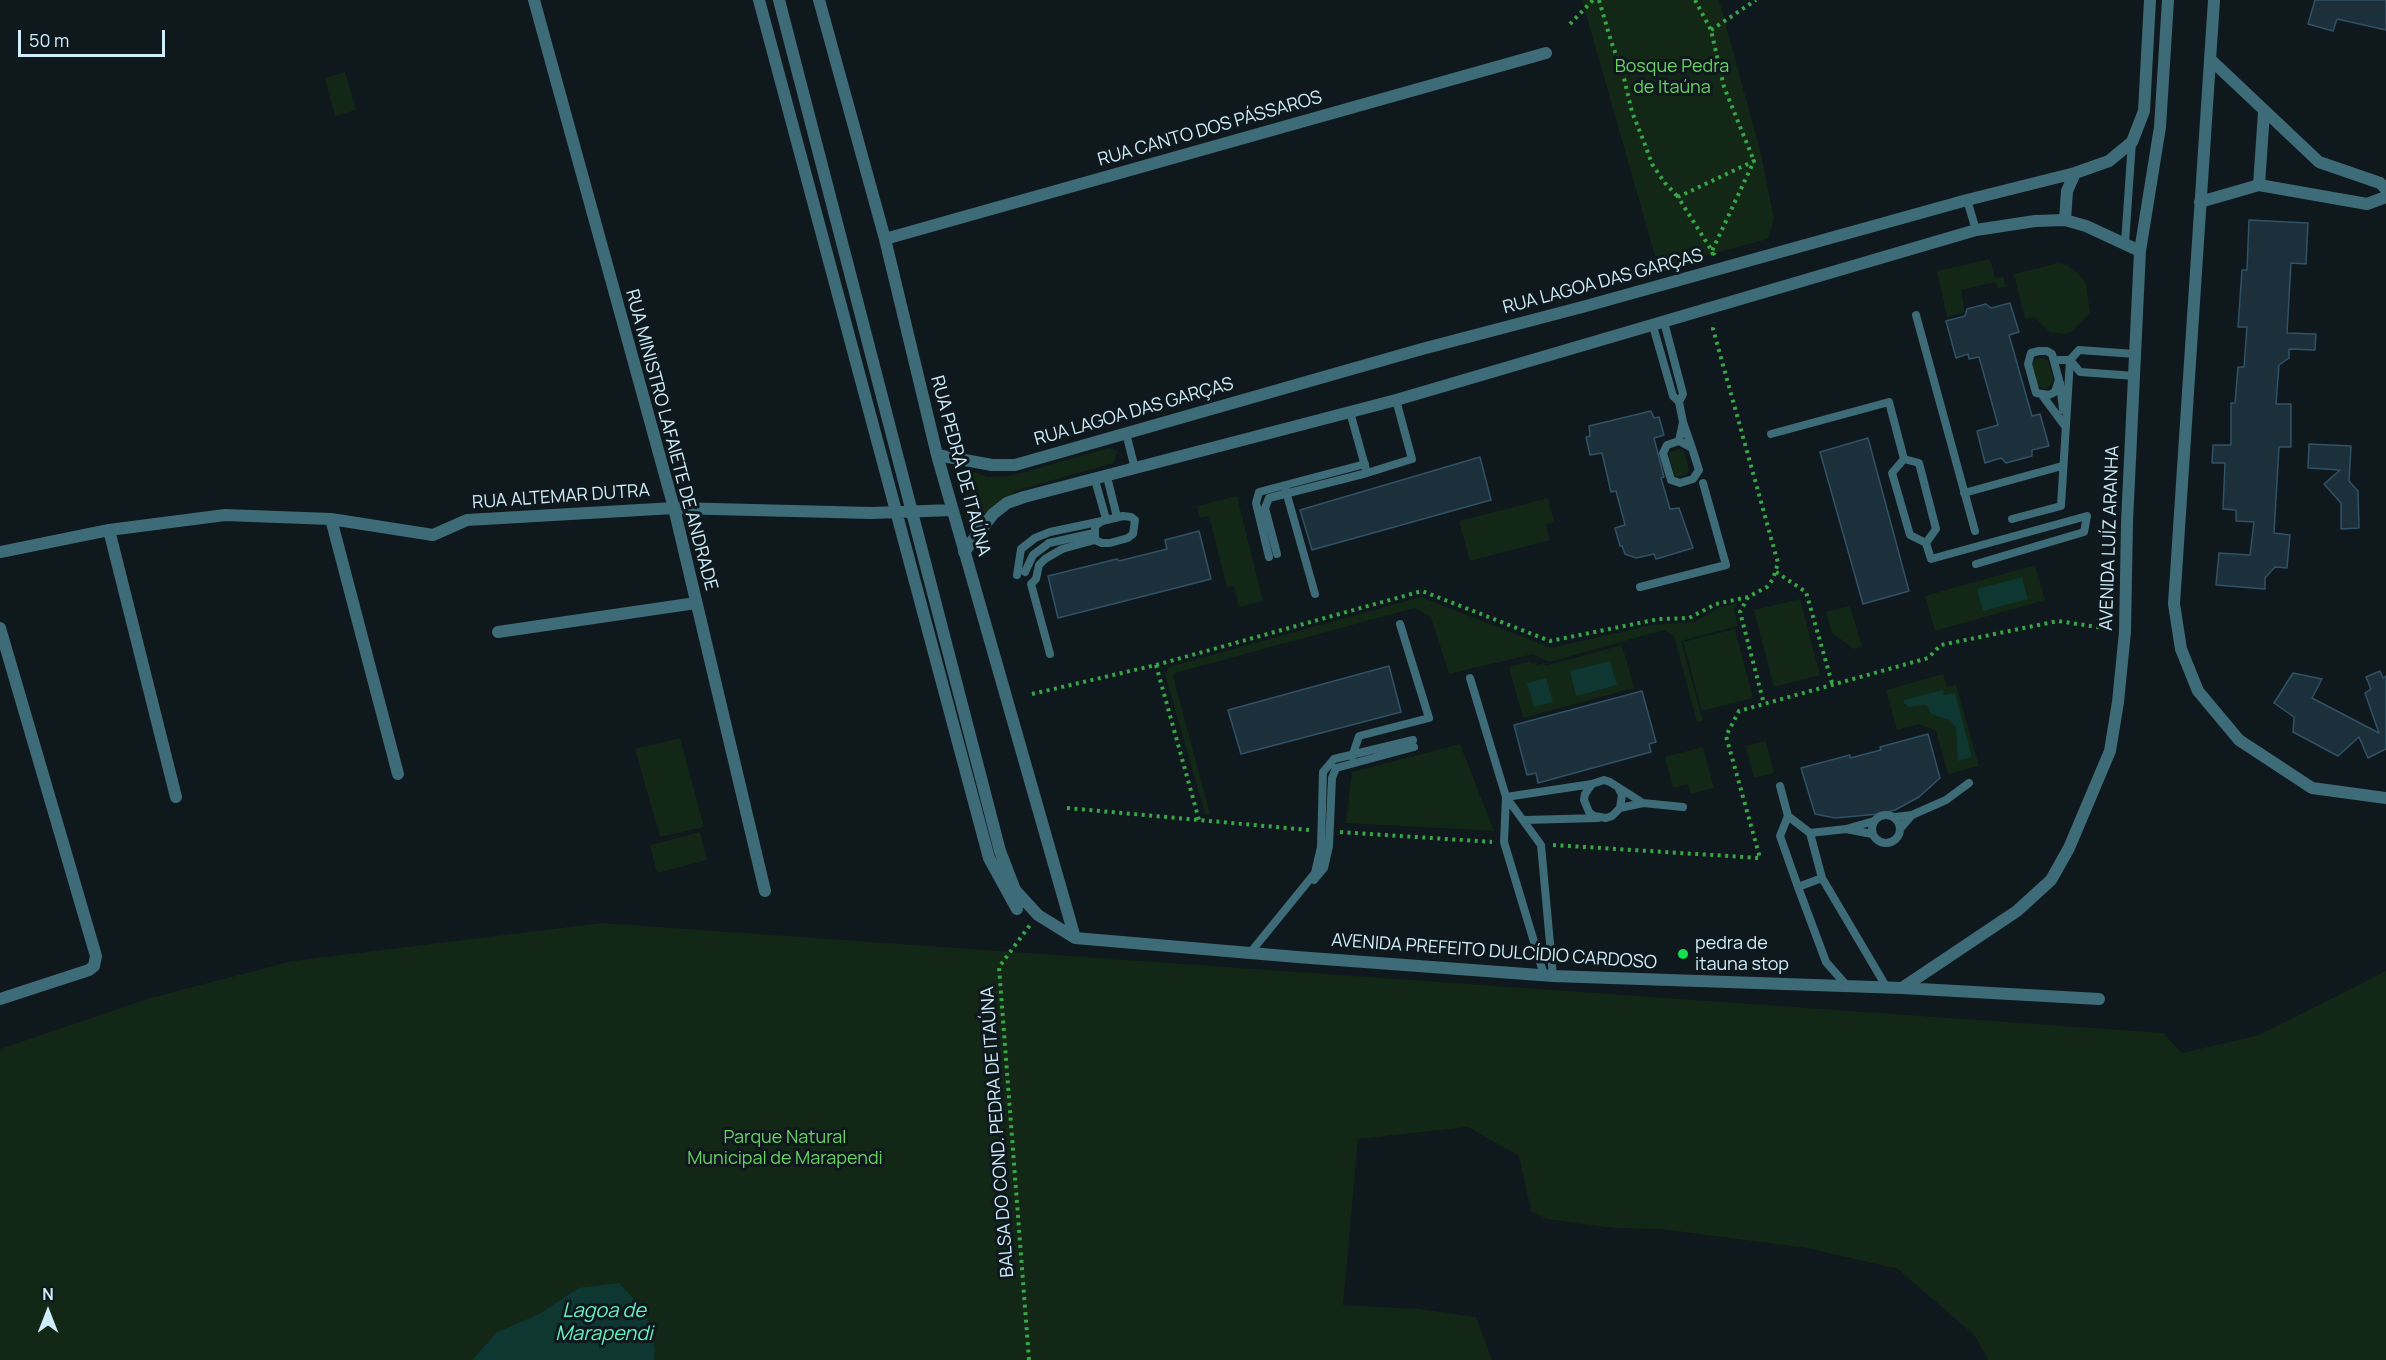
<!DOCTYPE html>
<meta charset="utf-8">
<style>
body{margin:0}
#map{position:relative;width:2386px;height:1360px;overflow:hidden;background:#0e181d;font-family:Manrope,sans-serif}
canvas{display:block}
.north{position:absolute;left:18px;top:1282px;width:60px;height:60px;-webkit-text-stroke:4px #0e181d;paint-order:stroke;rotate:0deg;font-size:16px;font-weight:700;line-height:24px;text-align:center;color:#cfedfa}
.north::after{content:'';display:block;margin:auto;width:21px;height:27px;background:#cfedfa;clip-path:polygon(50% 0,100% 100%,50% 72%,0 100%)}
.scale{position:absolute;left:18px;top:30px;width:147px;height:27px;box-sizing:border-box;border:3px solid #cfedfa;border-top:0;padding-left:8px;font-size:18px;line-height:21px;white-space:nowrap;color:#cfedfa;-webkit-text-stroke:4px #0e181d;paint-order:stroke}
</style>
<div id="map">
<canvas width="2386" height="1360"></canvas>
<div class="north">N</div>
<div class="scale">50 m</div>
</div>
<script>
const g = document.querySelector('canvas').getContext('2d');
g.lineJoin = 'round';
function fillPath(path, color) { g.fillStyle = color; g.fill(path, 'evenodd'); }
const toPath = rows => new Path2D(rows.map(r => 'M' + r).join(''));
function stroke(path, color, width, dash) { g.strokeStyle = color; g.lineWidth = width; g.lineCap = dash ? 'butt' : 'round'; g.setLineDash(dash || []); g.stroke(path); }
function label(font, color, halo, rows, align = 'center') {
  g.font = font + ' Manrope,sans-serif'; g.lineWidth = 6; g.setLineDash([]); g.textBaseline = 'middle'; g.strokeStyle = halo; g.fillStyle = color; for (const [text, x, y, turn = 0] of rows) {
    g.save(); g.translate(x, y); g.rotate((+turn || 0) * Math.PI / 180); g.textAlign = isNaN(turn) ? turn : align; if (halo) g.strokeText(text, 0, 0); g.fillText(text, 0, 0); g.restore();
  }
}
fillPath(toPath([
 [1582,0,1719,0,1761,154,1774,219,1768,239,1670,265,1655,256],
 [345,72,356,110,335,116,325,78],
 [1990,259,1995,278,2003,276,2006,287,1998,288,1996,282,1961,290,1965,312,1947,317,1937,271],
 [2058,263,2067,265,2081,276,2086,284,2090,313,2072,331,2065,334,2050,332,2034,317,2025,319,2014,274],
 [2038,357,2048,360,2053,377,2053,382,2048,388,2044,389,2036,385,2032,366,2033,362],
 [1109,448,1117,451,1114,463,1018,490,990,509,976,523,967,525,960,471,966,469,988,477,1010,476],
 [1680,449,1684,452,1689,469,1687,474,1678,477,1674,476,1669,456,1670,452],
 [1237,496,1263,601,1239,607,1234,586,1227,587,1209,516,1200,518,1197,506],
 [1548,498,1554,522,1546,525,1550,540,1470,561,1459,521],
 [2035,565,2045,600,1935,631,1925,596],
 [1421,597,1551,648,1651,625,1695,622,1720,607,1737,603,1734,609,1738,626,1681,641,1703,721,1697,722,1674,636,1664,630,1549,662,1533,654,1449,674,1431,617,1415,608,1175,673,1173,676,1210,814,1205,814,1165,674,1169,667],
 [1800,599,1820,675,1774,687,1754,610],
 [1850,606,1862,647,1854,649,1832,633,1826,612],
 [1735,629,1753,698,1702,711,1683,642],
 [1622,645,1634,688,1523,718,1509,667,1530,661,1532,663,1536,662,1537,665,1544,663,1545,666],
 [1943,674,1947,687,1956,685,1979,766,1948,774,1936,731,1919,724,1897,730,1886,690],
 [680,738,704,827,660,837,635,749],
 [1766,741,1774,773,1754,778,1746,746],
 [1460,744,1494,831,1346,823,1352,772],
 [1703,747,1714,788,1691,794,1688,784,1673,788,1665,757],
 [700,832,707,860,657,873,650,845],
 [602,923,2163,1033,2182,1053,2259,1035,2386,971,2386,1360,1988,1360,1975,1336,1898,1269,1807,1248,1661,1229,1614,1228,1547,1219,1531,1211,1519,1156,1468,1127,1358,1139,1343,1305,1419,1309,1476,1317,1492,1360,654,1360,655,1350,577,1288,539,1314,497,1332,472,1360,0,1360,0,1049,150,998,293,961]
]), '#122715');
fillPath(toPath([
 [2022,577,2028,599,1983,611,1977,589],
 [1610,661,1617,685,1576,696,1570,671],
 [1546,678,1553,702,1534,707,1527,683],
 [1942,690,1944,695,1955,693,1972,757,1958,761,1956,727,1949,720,1931,714,1928,707,1925,705,1909,707,1904,703,1904,700],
 [619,1283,645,1311,655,1350,654,1360,472,1360,497,1332,539,1314,578,1288]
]), '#0d3730');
const building = toPath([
 [2315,0,2386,0,2386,30,2337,19,2333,31,2308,24,2315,0],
 [2249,220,2308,223,2306,264,2291,263,2287,333,2316,334,2315,350,2289,349,2289,358,2279,365,2276,404,2291,404,2291,447,2279,447,2274,533,2290,535,2287,568,2275,567,2265,578,2265,589,2216,585,2219,553,2250,555,2254,522,2236,521,2236,510,2223,509,2225,463,2212,463,2213,445,2231,445,2231,403,2235,403,2238,367,2244,367,2247,327,2238,327,2242,270,2247,270,2249,220],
 [2010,303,2019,332,2009,335,2032,416,2040,414,2049,446,2032,450,2032,456,2006,463,2001,458,1985,463,1977,431,1998,425,1979,357,1969,359,1968,354,1956,358,1946,321,1965,316,1967,309,1986,304,1991,308,2010,303],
 [1651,411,1654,418,1659,417,1664,435,1654,438,1664,477,1661,478,1670,509,1679,508,1693,548,1656,559,1654,554,1636,558,1625,554,1622,546,1620,546,1615,528,1625,525,1616,491,1611,492,1602,453,1590,455,1586,437,1590,436,1589,426,1651,411],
 [1868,438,1909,591,1863,604,1820,452,1868,438],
 [2309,444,2351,446,2349,481,2358,491,2359,528,2341,529,2341,503,2324,484,2340,470,2308,468,2309,444],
 [1480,457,1491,500,1312,550,1300,510,1480,457],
 [1199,531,1211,579,1058,618,1048,576,1117,559,1119,561,1167,549,1165,540,1199,531],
 [1389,666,1401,712,1241,754,1228,710,1389,666],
 [2380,671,2383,678,2386,676,2386,749,2368,758,2359,737,2338,756,2293,732,2294,717,2274,703,2293,673,2322,679,2312,698,2379,733,2365,693,2371,689,2366,677,2380,671],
 [1642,691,1656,742,1649,744,1651,752,1538,783,1536,773,1527,775,1514,725,1642,691],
 [1928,734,1940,778,1919,797,1895,810,1879,814,1835,818,1815,814,1801,768,1850,755,1850,758,1881,750,1880,747,1928,734]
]);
fillPath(building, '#1c303c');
stroke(building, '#305166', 1.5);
stroke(toPath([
 [1599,0,1611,41,1623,74,1632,112,1644,142,1652,164,1665,183,1678,197],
 [1695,0,1711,30,1724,87,1754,161],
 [1570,24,1593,0],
 [1711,30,1756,0],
 [1713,255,1712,251,1678,197,1754,161,1712,251,1715,255],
 [1776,572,1806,592,1832,683],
 [1748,597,1740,612,1764,704],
 [1156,665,1199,820],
 [1032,694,1156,665,1422,591,1550,641,1659,619,1689,618,1716,604,1748,597,1767,587,1773,579,1778,563,1713,329,1715,323],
 [1067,808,1309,830],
 [1340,832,1492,842],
 [1553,845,1760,858,1726,736,1739,711,1928,658,1941,645,2058,621,2110,629],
 [1029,1360,999,967,1030,925]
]), '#38a546', 4, [3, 4.5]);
stroke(toPath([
 [1967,200,1976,230],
 [2125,243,2132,142],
 [1916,315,1975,531],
 [1653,326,1673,396,1679,402,1683,394,1664,322],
 [2039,351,2047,351,2052,354,2059,380,2055,392,2049,395,2036,393,2028,364,2031,353,2039,351],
 [2135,376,2080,372,2070,360,2079,350,2135,354],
 [2060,383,2063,410],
 [2042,395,2065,426,2065,425],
 [1679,402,1683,422],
 [1350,412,1367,473,1412,459,1396,400],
 [1126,433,1135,469],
 [1771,434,1889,402,1904,459],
 [1679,441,1692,448,1699,470,1693,479,1680,483,1671,480,1663,453,1667,445,1679,441],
 [1679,441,1683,422,1692,448],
 [1904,459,1919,463,1936,529,1926,543,1910,535,1892,473,1904,459],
 [1107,477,1117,517],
 [1095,480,1106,519],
 [1285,488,1315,594],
 [1964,493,2062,466],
 [1123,516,1131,517,1135,520,1133,534,1128,538,1110,543,1102,543,1095,540,1095,526,1102,521,1123,516],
 [2012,519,2061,506,2070,360,2054,360],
 [1926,543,1931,559,2087,516,2084,532,1976,564],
 [1277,554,1265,508,1269,498,1367,473],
 [1269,557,1256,503,1259,492,1365,464],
 [1025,572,1033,555,1049,543,1094,533],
 [1017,575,1021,549,1035,538,1050,532,1102,521],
 [1640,587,1726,565,1703,483],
 [1050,654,1031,584,1036,579,1039,565,1045,559,1062,549,1095,540],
 [1470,678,1506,797,1504,842,1544,975],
 [1352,757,1359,736,1429,718,1400,624],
 [1780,786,1788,816],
 [1619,789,1622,795,1620,808,1612,816,1606,818,1594,816,1589,812,1584,800,1585,794,1592,784,1604,780,1610,782,1643,803,1620,808],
 [1506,797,1541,845,1553,976],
 [1506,797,1592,784],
 [1643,803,1683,807],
 '1872 829a14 14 0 1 1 28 0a14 14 0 1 1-28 0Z',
 [1912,815,1946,800,1969,783],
 [1895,817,1912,815,1900,829],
 [1524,820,1598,818],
 [1810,833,1846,829],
 [1872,834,1846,829,1874,821],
 [1314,880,1324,868,1329,846,1332,778,1336,768,1414,747],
 [1798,887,1822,878],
 [1250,953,1315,873,1321,847,1323,772,1334,759,1413,740],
 [1848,987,1826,962,1798,887,1780,836,1788,816,1810,833,1822,878,1887,988]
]), '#3d6b78', 8);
stroke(toPath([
 [534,0,674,508,765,891],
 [759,0,989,858,1017,909],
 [779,0,1000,851,1015,890,1038,915,1075,938,1297,957,1553,976,1902,988,2099,999],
 [819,0,885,239,937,455,1075,938],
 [2214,0,2174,604,2181,649,2198,691,2239,740,2312,788,2386,798],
 [2210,59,2319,162,2380,183,2386,189],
 [2259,185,2264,112],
 [2200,202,2259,185,2367,204,2386,197],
 [2065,220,2067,191,2075,173],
 [885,239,1546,53],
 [937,455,992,465,1015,465,1422,349,1586,306,1967,200,2075,173,2109,161,2132,142,2144,111,2150,0],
 [331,519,398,774],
 [109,530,176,797],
 [0,552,109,530,225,515,331,519,433,535,467,520,674,508,872,513,952,510],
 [964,552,993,514,1007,503,1024,497,1396,400,1976,230,2035,221,2065,220,2086,226,2140,251],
 [0,628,96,956,94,966,89,970,0,999],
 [498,632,696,603],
 [1902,988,2017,911,2051,880,2069,848,2110,751,2118,702,2125,632,2127,522,2140,251,2160,127,2168,0]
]), '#3d6b78', 12);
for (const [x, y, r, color] of [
 [1683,954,6,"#15e04f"]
]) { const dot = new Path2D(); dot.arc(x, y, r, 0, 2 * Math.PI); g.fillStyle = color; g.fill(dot); stroke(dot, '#0e181d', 2); }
label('18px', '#69d362', '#0e181d', [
 ["Bosque Pedra",1672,67],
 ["de Itaúna",1672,88],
 ["Parque Natural",785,1138],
 ["Municipal de Marapendi",785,1159]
]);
label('18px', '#cfedfa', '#0e181d', [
 ["RUA CANTO DOS PÁSSAROS",1210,129,-16],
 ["RUA LAGOA DAS GARÇAS",1603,282,-15],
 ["RUA LAGOA DAS GARÇAS",1134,412,-16],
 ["RUA MINISTRO LAFAIETE DE ANDRADE",671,440,75],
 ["RUA PEDRA DE ITAÚNA",960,466,75],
 ["RUA ALTEMAR DUTRA",561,497,-4],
 ["AVENIDA LUÍZ ARANHA",2110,538,-88],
 ["AVENIDA PREFEITO DULCÍDIO CARDOSO",1494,952,4],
 ["BALSA DO COND. PEDRA DE ITAÚNA",998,1132,-94]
]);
label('18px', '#cfedfa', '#0e181d', [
 ["pedra de",1695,944],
 ["itauna stop",1695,965]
], 'left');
label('italic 20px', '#66f1c0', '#0e181d', [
 ["Lagoa de",604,1311],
 ["Marapendi",604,1334]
]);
</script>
